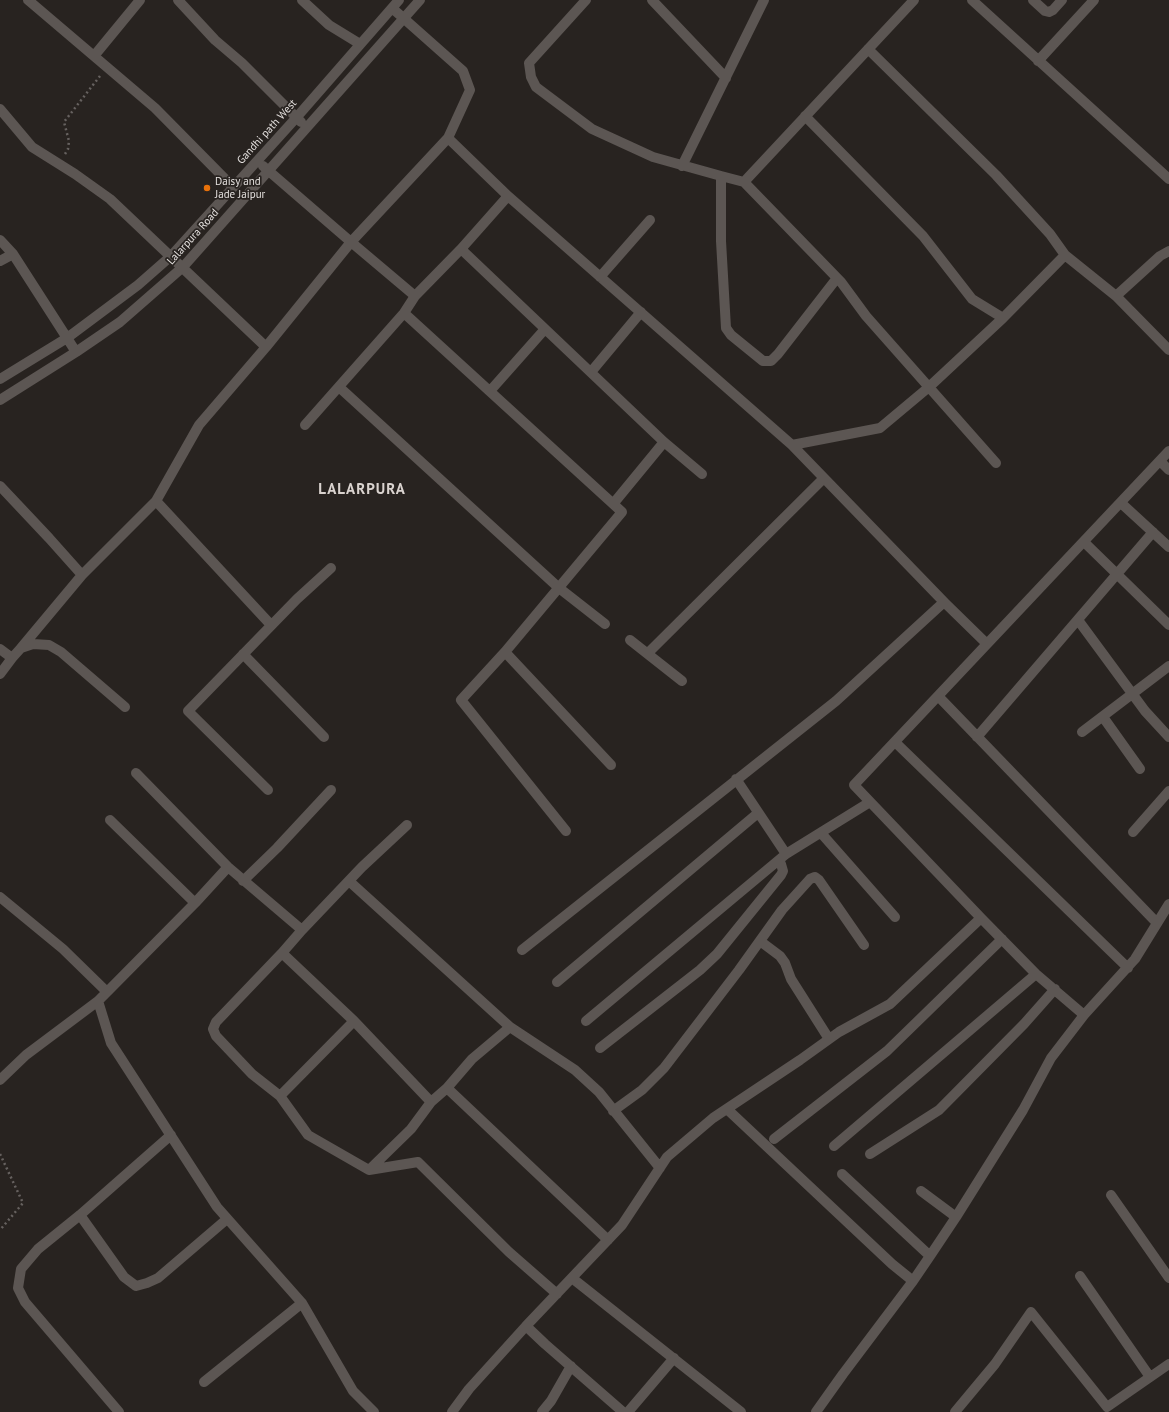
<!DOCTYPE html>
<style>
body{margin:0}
canvas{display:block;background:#282320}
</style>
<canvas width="1169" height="1412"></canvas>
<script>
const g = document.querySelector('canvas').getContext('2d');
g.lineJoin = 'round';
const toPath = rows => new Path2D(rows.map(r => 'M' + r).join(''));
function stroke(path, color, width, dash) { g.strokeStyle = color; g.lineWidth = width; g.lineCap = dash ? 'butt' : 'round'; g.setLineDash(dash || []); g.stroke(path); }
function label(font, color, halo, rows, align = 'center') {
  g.font = font + ' "PT Sans",sans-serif'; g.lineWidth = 3.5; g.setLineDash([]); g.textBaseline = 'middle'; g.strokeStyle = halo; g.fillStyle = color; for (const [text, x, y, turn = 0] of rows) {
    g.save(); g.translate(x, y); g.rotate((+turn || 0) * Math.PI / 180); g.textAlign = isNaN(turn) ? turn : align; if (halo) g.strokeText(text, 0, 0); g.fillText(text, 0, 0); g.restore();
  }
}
stroke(toPath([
 [65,154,68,149,69,141,64,122,100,76],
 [0,1154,23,1203,0,1230]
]), '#66615f', 2.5, [2, 3]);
stroke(toPath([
 [28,0,155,108,233,187],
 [178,0,215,40,242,63,301,122],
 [302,0,329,25,360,44],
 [586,0,529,63,531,77,536,87,592,129,653,157,721,176,721,241,726,328,731,335,763,361,771,361,778,354,837,278],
 [652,0,726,78],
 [972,0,1169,179],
 [1033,0,1045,11,1049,12,1053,10,1062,0],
 [868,49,996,175,1050,234,1065,255],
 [94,56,140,0],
 [1038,61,1094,0],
 [0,109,32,147,75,174,110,199,266,347],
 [805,116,923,236,972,299,1003,318],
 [448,138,508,196,792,445,944,602,987,644],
 [263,166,351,242,415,296],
 [682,166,764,0],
 [721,176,744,182,914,0],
 [744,182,841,282,866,316,996,463],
 [0,240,13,254,76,352],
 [461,249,664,442,702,474],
 [0,261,13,254],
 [600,277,650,220],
 [1116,296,1160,256,1169,251],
 [404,313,622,512,505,652,461,700,566,831],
 [591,372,641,312],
 [0,379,67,338,138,285,171,256,296,118,399,0],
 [339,387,559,588,605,624],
 [490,391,545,329],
 [0,400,76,352,120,322,183,267,420,0],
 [305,425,404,313,415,296,461,249,508,196],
 [792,445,880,428,929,387,1003,318,1065,255,1116,296,1169,350],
 [1160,461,1169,470],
 [0,486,49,538,82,575,156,501,199,425,266,347,351,242,448,138,470,90,463,71,392,8],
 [156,501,271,625],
 [1121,503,1169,547],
 [613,504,664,442],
 [1084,542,1169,625],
 [1078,620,1145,711,1169,737],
 [630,640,682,681],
 [21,648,82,575],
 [0,649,12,658,0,674],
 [505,652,611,765],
 [648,653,824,478],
 [243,654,324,737],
 [12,658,21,648,33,644,49,645,61,652,125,707],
 [938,696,1157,923],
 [1103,717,1140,769],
 [1082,732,1169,666],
 [977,737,1153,532],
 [895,742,1128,968],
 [136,773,228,867,302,930,282,953,354,1021,431,1102],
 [736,779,786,854],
 [268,790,188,711,297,599,331,568],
 [110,820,195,903],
 [1133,832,1169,791],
 [821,833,895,917],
 [243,881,277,848,331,790],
 [349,881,510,1027,575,1070,599,1092,660,1168],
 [0,897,63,949,107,992,98,1001,111,1043,217,1207,302,1303,353,1391,374,1412],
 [981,918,854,785,1169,451],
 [302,930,362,867,407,825],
 [760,941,780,956,785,963,791,979,829,1039],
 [522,950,836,701,944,602],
 [282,953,216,1022,213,1029,216,1036,252,1074,280,1096,308,1135,369,1170,418,1162,509,1252,557,1294],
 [557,982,758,813],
 [107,992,195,903,228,867],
 [1084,1015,1135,959,1169,904],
 [586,1021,786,854,870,802],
 [600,1048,700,970,717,954,781,875,783,871,781,864,779,862],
 [0,1080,26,1055,98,1001],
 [447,1088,608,1240],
 [280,1096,354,1021],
 [727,1109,892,1264,913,1281],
 [613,1111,642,1090,664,1068,739,970,782,910,810,879,815,877,819,880,864,945],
 [774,1139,887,1051,1002,939],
 [834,1146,1036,974],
 [870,1154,939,1110,1024,1024,1055,989],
 [369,1170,411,1129,431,1102,447,1088,472,1059,510,1027],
 [842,1174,930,1256],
 [921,1191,956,1217],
 [1111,1195,1169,1278],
 [80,1215,124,1277,136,1286,147,1283,158,1278,227,1219],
 [1080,1276,1150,1377],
 [572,1278,741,1412],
 [526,1326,545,1344,623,1412],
 [204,1382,302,1303],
 [119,1412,25,1302,18,1288,21,1269,38,1249,80,1215,171,1135],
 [452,1412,469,1389,526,1326,622,1225,667,1157,713,1118,800,1060,839,1032,890,1004,981,918,1036,974,1084,1015,1051,1058,1023,1110,956,1217,930,1256,913,1281,843,1374,816,1412],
 [542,1412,551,1401,571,1366],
 [628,1412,674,1358],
 [955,1412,995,1364,1031,1312,1107,1407,1169,1364]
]), '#5c5653', 10);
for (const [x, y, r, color] of [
 [207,188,4,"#e8710a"]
]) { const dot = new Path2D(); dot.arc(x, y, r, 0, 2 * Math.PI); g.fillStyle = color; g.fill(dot); stroke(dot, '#282320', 1.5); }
label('11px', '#e4e0de', '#282320', [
 ["Gandhi path West",267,132,-48],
 ["Lalarpura Road",193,237,-48]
]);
label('11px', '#e4e0de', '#282320', [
 ["Daisy and",215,182],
 ["Jade Jaipur",215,195]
], 'left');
g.letterSpacing = '1px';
label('bold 15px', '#dad3cf', '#282320', [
 ["LALARPURA",362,490]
]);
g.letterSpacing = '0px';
</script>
